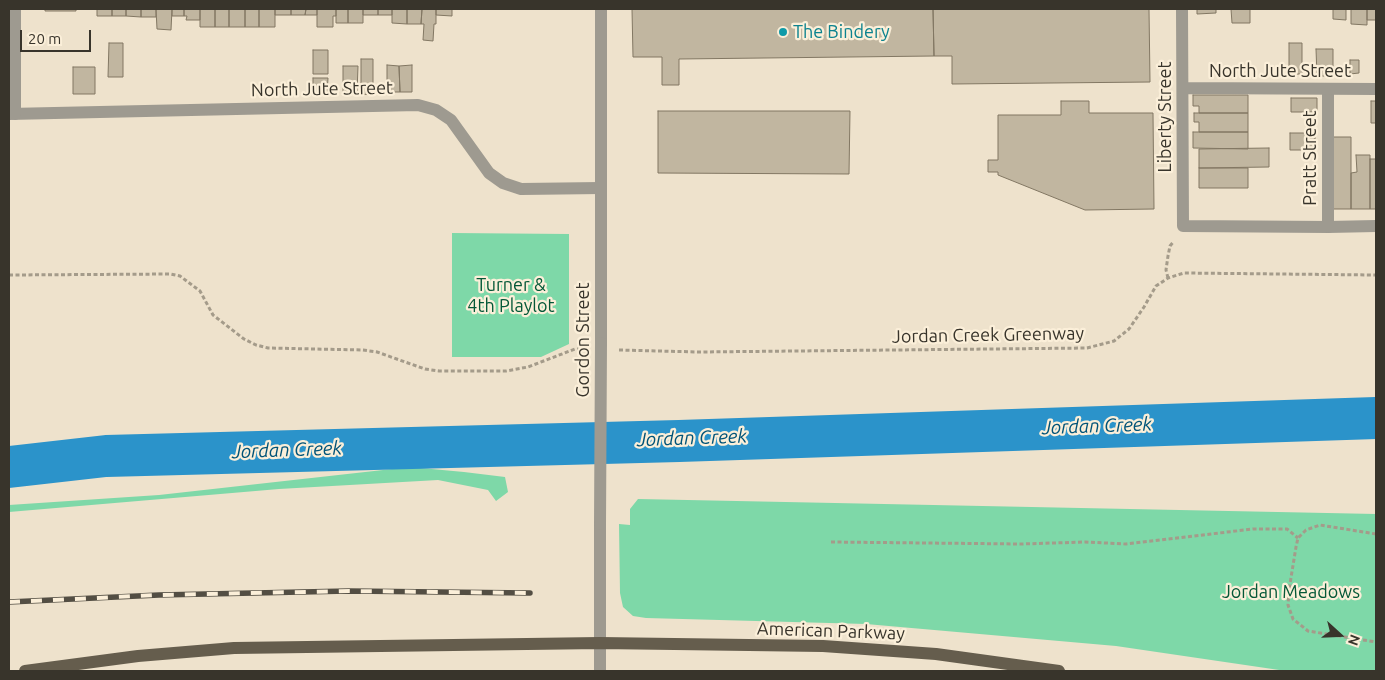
<!DOCTYPE html>
<style>
body{margin:0}
#map{position:relative;width:1385px;height:680px;overflow:hidden;background:#eee2cc;font-family:Ubuntu,sans-serif}
canvas{display:block}
.frame{position:absolute;inset:0;border:10px solid #38342b;pointer-events:none}
.north{position:absolute;left:1315px;top:610px;width:50px;height:50px;-webkit-text-stroke:4px #fbefd9;paint-order:stroke;rotate:110deg;font-size:14px;font-weight:700;line-height:20px;text-align:center;color:#38342b}
.north::after{content:'';display:block;margin:auto;width:18px;height:22px;background:#38342b;clip-path:polygon(50% 0,100% 100%,50% 72%,0 100%)}
.scale{position:absolute;left:20px;top:30px;width:71px;height:22px;box-sizing:border-box;border:2px solid #38342b;border-top:0;padding-left:6px;font-size:15px;line-height:18px;white-space:nowrap;color:#38342b;-webkit-text-stroke:4px #fbefd9;paint-order:stroke}
</style>
<div id="map">
<canvas width="1385" height="680"></canvas>
<div class="frame"></div>
<div class="north">N</div>
<div class="scale">20 m</div>
</div>
<script>
const g = document.querySelector('canvas').getContext('2d');
g.lineJoin = 'round';
function fillPath(path, color) { g.fillStyle = color; g.fill(path, 'evenodd'); }
const toPath = rows => new Path2D(rows.map(r => 'M' + r).join(''));
function stroke(path, color, width, dash) { g.strokeStyle = color; g.lineWidth = width; g.lineCap = dash ? 'butt' : 'round'; g.setLineDash(dash || []); g.stroke(path); }
function label(font, color, halo, rows, align = 'center') {
  g.font = font + ' Ubuntu,sans-serif'; g.lineWidth = 4.5; g.setLineDash([]); g.textBaseline = 'middle'; g.strokeStyle = halo; g.fillStyle = color; for (const [text, x, y, turn = 0] of rows) {
    g.save(); g.translate(x, y); g.rotate((+turn || 0) * Math.PI / 180); g.textAlign = isNaN(turn) ? turn : align; if (halo) g.strokeText(text, 0, 0); g.fillText(text, 0, 0); g.restore();
  }
}
fillPath(toPath([
 [452,233,569,234,569,344,541,357,452,357],
 [410,467,464,472,505,477,508,492,496,501,488,490,438,480,279,489,9,512,9,505,159,495],
 [638,499,1376,514,1376,671,1286,671,1116,646,866,624,646,618,633,616,623,607,620,593,619,524,630,525,630,509]
]), '#7ed8a8');
stroke(toPath([
 [9,467,106,456,679,441,1376,418]
]), '#2b93ca', 42);
const building = toPath([
 [45,9,76,9,76,11,45,11,45,9],
 [97,9,112,9,112,16,97,16,97,9],
 [112,9,126,9,126,16,112,16,112,9],
 [126,9,141,9,141,17,126,16,126,9],
 [141,9,156,9,156,17,141,17,141,9],
 [156,9,172,9,171,30,157,29,156,9],
 [172,9,184,9,184,16,172,16,172,9],
 [184,9,200,9,200,20,186,20,187,16,184,16,184,9],
 [200,9,215,9,215,27,200,27,200,9],
 [215,9,229,9,229,27,215,27,215,9],
 [229,9,245,9,245,27,229,27,229,9],
 [245,9,259,9,259,27,245,27,245,9],
 [259,9,275,9,275,27,259,27,259,9],
 [275,9,291,9,291,15,275,15,275,9],
 [291,9,306,9,305,15,291,15,291,9],
 [306,9,317,9,317,15,305,15,306,9],
 [317,9,336,9,336,16,333,16,333,27,317,27,317,9],
 [336,9,348,9,348,23,336,23,336,9],
 [348,9,363,9,363,23,348,23,348,9],
 [363,9,378,9,378,15,363,15,363,9],
 [378,9,392,9,392,15,378,15,378,9],
 [392,9,407,9,407,24,392,23,392,9],
 [407,9,422,9,421,24,407,24,407,9],
 [422,9,436,9,436,24,434,24,433,41,423,40,424,24,421,24,422,9],
 [436,9,452,9,452,16,436,15,436,9],
 [632,9,933,9,934,56,679,59,679,85,662,85,662,57,633,57,632,9],
 [933,9,1149,9,1150,82,952,84,952,56,934,56,933,9],
 [1197,9,1216,9,1216,13,1197,14,1197,9],
 [1231,9,1250,9,1250,23,1232,23,1231,9],
 [1333,9,1346,9,1346,20,1333,19,1333,9],
 [1351,9,1367,9,1367,25,1351,24,1351,9],
 [1367,9,1376,9,1376,20,1367,20,1367,9],
 [109,43,123,43,123,77,108,77,109,43],
 [1289,43,1302,43,1302,74,1289,74,1289,43],
 [1316,49,1333,49,1333,76,1317,76,1316,49],
 [313,50,328,50,328,74,313,74,313,50],
 [361,59,373,59,373,95,361,94,361,59],
 [1350,60,1359,60,1359,73,1350,74,1350,60],
 [387,65,399,66,400,92,387,92,387,65],
 [412,65,412,92,400,92,399,66,412,65],
 [343,66,358,66,357,93,343,93,343,66],
 [73,67,95,67,95,94,73,94,73,67],
 [313,78,328,78,327,94,313,94,313,78],
 [1193,95,1248,95,1248,113,1199,113,1199,106,1193,106,1193,95],
 [1291,98,1317,98,1317,112,1291,112,1291,98],
 [1061,101,1089,101,1089,113,1153,113,1154,209,1085,210,998,175,998,172,988,172,988,160,998,160,998,115,1061,115,1061,101],
 [1371,101,1376,101,1376,123,1371,123,1371,101],
 [658,111,850,111,849,174,658,173,658,111],
 [1194,113,1248,113,1248,132,1199,132,1199,122,1194,122,1194,113],
 [1193,132,1248,132,1248,149,1193,148,1193,132],
 [1290,133,1315,133,1315,150,1290,150,1290,133],
 [1332,137,1351,137,1351,209,1332,209,1332,137],
 [1269,148,1269,167,1199,168,1199,149,1269,148],
 [1356,155,1370,155,1370,209,1351,209,1351,173,1357,172,1356,155],
 [1370,159,1376,159,1376,209,1370,209,1370,159],
 [1199,168,1248,168,1248,188,1199,188,1199,168]
]);
fillPath(building, '#c1b6a0');
stroke(building, '#827763', 1);
stroke(toPath([
 [9,275,170,274,180,276,200,291,213,315,244,339,256,345,268,348,363,350,377,352,425,369,439,371,506,371,528,367,575,349,583,349],
 [1168,278,1166,270,1168,256,1170,246,1174,241],
 [619,350,699,352,1087,348,1114,341,1129,329,1144,307,1156,286,1168,278,1184,273,1376,275],
 [1376,534,1320,525,1306,530,1298,538,1296,547,1289,590,1288,605,1293,619,1308,631,1376,642],
 [831,542,1021,544,1085,542,1126,544,1253,529,1287,529,1298,538]
]), '#a49b8a', 3, [4, 2.5]);
stroke(toPath([
 [9,114,418,105,436,110,451,120,489,173,503,183,521,189,601,188],
 [1328,227,1328,90]
]), '#9e9a90', 12);
stroke(toPath([
 [1182,9,1183,226,1328,227,1376,226],
 [1183,88,1376,89],
 [15,114,15,9]
]), '#9e9a90', 12);
stroke(toPath([
 [601,343,601,9],
 [600,671,600,524]
]), '#9e9a90', 12);
stroke(toPath([
 [25,671,138,656,234,648,600,643,823,646,936,654,1059,671]
]), '#655d4d', 12);
const rail = toPath([
 [9,602,159,595,349,591,530,593]
]);
stroke(rail, '#534e43', 5.5);
stroke(rail, '#fbefd9', 4, [11]);
stroke(toPath([
 [600,524,601,343]
]), '#9e9a90', 12);
for (const [x, y, r, color] of [
 [783,32,5,"#0f9aa8"]
]) { const dot = new Path2D(); dot.arc(x, y, r, 0, 2 * Math.PI); g.fillStyle = color; g.fill(dot); stroke(dot, '#fbefd9', 2); }
label('18px', '#0d838f', '#fbefd9', [
 ["The Bindery",793,32]
], 'left');
label('18px', '#38342b', '#fbefd9', [
 ["North Jute Street",1280,71],
 ["North Jute Street",322,89,-1],
 ["Liberty Street",1165,117,-90],
 ["Pratt Street",1310,158,-90],
 ["Jordan Creek Greenway",988,335,-1],
 ["Gordon Street",583,340,-90],
 ["American Parkway",831,631,2]
]);
label('18px', '#045837', '#fbefd9', [
 ["Turner &",511,285],
 ["4th Playlot",511,306],
 ["Jordan Meadows",1291,592]
]);
label('italic 19px', '#005378', '#fbefd9', [
 ["Jordan Creek",1097,426,-2],
 ["Jordan Creek",692,438,-2],
 ["Jordan Creek",287,450,-2]
]);
</script>
